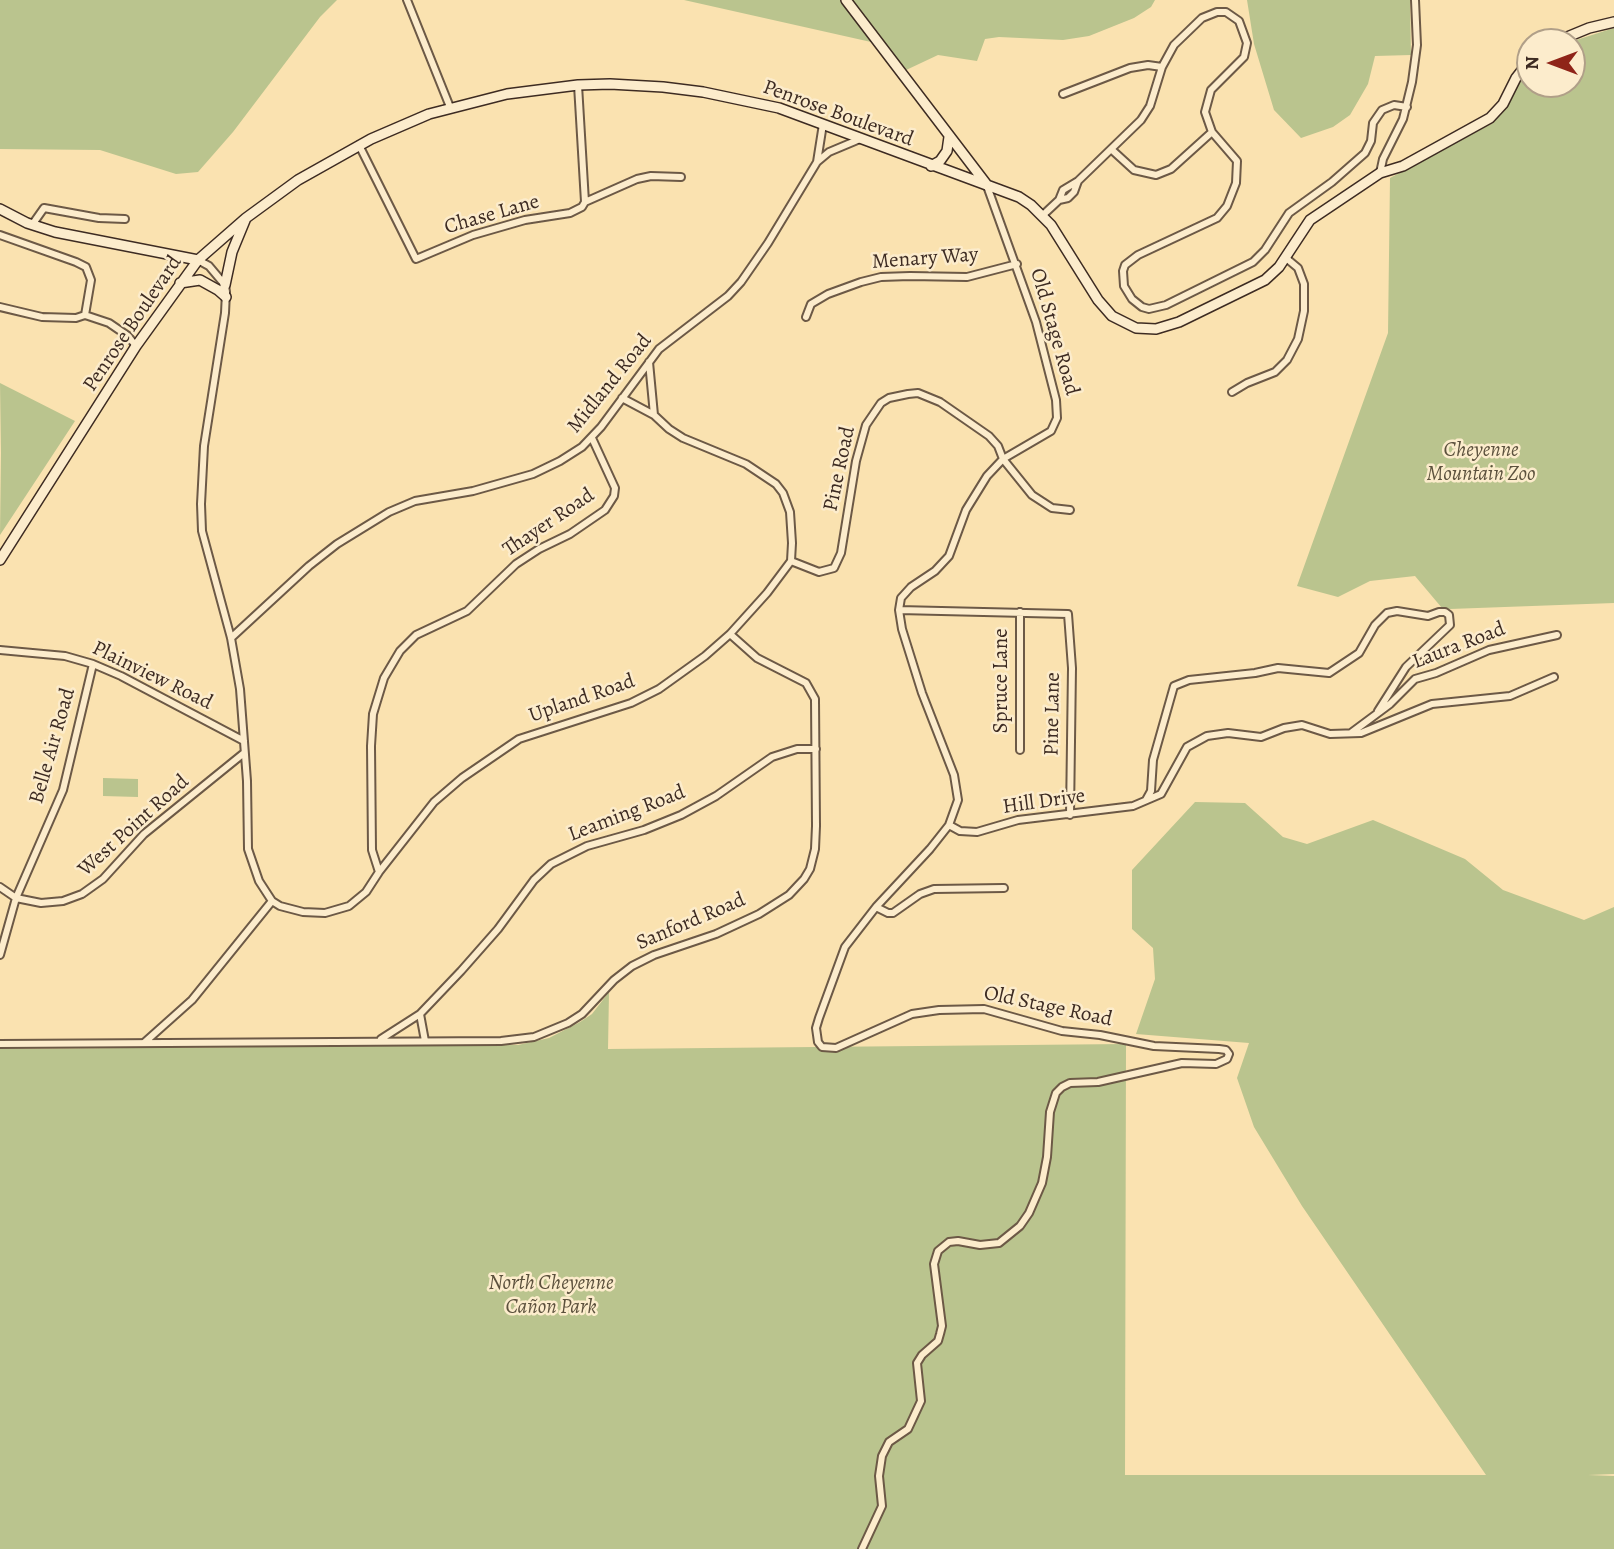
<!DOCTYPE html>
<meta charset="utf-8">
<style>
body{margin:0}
#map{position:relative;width:1614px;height:1549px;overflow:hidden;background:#fae2b0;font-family:Alegreya,serif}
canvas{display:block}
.north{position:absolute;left:1516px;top:28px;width:70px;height:70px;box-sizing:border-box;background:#fceccc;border:2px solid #b09f88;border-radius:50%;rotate:270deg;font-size:19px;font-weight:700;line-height:28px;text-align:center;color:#3d2b22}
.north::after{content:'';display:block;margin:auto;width:24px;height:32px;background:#8f2418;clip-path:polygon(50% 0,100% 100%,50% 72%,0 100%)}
</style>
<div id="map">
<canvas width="1614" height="1549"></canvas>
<div class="north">N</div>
</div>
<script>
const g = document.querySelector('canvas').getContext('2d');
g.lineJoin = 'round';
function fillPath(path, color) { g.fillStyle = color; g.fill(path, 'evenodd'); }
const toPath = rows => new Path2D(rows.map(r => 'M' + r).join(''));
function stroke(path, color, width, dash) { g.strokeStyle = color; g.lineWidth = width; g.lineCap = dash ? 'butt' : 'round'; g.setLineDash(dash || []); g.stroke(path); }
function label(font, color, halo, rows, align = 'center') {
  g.font = font + ' Alegreya,serif'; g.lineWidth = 5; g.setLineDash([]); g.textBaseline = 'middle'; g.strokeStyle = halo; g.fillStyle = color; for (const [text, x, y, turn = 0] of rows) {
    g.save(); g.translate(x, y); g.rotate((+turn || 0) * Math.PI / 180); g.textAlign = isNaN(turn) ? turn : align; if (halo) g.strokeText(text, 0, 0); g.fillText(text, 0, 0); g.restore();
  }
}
fillPath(toPath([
 [0,0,337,0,320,17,233,132,198,172,176,174,100,150,0,149],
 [684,0,1155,0,1151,7,1134,18,1089,36,1063,40,999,37,985,39,977,61,938,55,904,71,882,41,871,42],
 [1247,0,1410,0,1411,55,1375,56,1368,84,1350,115,1333,127,1301,138,1274,110,1254,44],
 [1614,28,1614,603,1450,609,1442,608,1415,576,1370,581,1338,597,1297,586,1388,333,1390,178,1493,123,1508,106,1522,77,1530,67,1530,84,1572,84,1572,42,1570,42],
 [0,383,75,421,0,535,1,453],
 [103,778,138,779,138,797,103,796],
 [1195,802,1245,803,1283,837,1307,844,1373,820,1465,859,1503,890,1584,920,1614,907,1614,1474,1588,1475,1614,1476,1614,1549,0,1549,0,1049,518,1045,549,1038,580,1022,592,1014,609,992,608,1049,1126,1044,1125,1475,1486,1475,1302,1206,1254,1127,1237,1078,1249,1043,1136,1034,1155,979,1153,948,1132,929,1132,870]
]), '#bac48e');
const street = toPath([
 [407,0,450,107],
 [1063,94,1130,68,1148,65,1162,67],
 [359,145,416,259,473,235,525,220,570,213,582,207,585,202,578,85],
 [1111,149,1134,170,1156,175,1171,169,1212,132],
 [817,162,823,124],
 [1380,173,1383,159,1403,119,1412,82,1417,45,1415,0],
 [1059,200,1068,198,1074,192,1078,181],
 [585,202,637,179,651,176,681,177],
 [1043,215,1059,200,1063,190,1078,181,1141,120,1150,106,1162,67,1174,45,1202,18,1217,12,1226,12,1239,21,1247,43,1244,57,1211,90,1205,112,1212,132,1237,161,1236,183,1227,206,1217,218,1138,255,1125,265,1123,271,1124,286,1132,299,1142,307,1149,309,1166,305,1253,262,1265,250,1289,213,1332,182,1365,153,1371,141,1373,123,1382,110,1394,105,1407,107],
 [32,225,44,208,99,218,125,219],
 [0,235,76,262,86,267,91,280,85,315],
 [0,307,42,317,76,318,85,315,109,323,128,336,136,346],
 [806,317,811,304,828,294,861,282,881,277,910,276,967,277,1017,264],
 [649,362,654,415],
 [1232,392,1247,383,1275,372,1287,360,1298,339,1304,311,1304,284,1298,268,1286,258],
 [791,561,819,572,834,568,841,553,856,461,866,425,881,403,889,398,908,394,918,393,940,402,989,436,998,446,1003,459,1032,495,1052,508,1070,510],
 [899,610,1068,614,1072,668,1070,815],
 [231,638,309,566,337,544,389,512,415,501,473,491,533,474,560,461,582,447,601,427,659,349,728,296,741,282,768,243,817,162,829,152,860,139],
 [0,650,65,656,93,664,121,676,244,741],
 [1351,733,1390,704,1415,679,1436,673,1489,650,1557,635],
 [1020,750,1020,612],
 [1146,800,1151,791,1153,760,1174,686,1189,680,1255,673,1278,668,1329,673,1359,653,1375,625,1387,613,1397,611,1428,616,1439,612,1445,612,1449,615,1450,625,1406,667,1378,711],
 [949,825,960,831,977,832,1018,820,1133,806,1161,794,1187,747,1207,736,1228,733,1261,737,1284,728,1302,725,1330,734,1361,733,1432,704,1510,696,1554,677],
 [379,872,372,850,371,746,373,714,384,678,400,651,416,635,467,611,516,564,539,549,570,534,605,510,614,496,615,488,592,438],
 [0,887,16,898,41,903,63,901,82,894,103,879,144,834,244,753],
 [272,901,280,906,303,912,325,913,349,906,366,892,379,872,434,802,462,778,519,739,631,703,659,689,705,656,730,634,767,593,791,561,792,543,790,512,783,493,776,484,746,464,683,438,669,429,654,415,622,398],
 [876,907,888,913,893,913,920,894,934,889,1004,888],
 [0,955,16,898,63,790,93,664],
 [420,1014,425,1041],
 [381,1039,420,1014,461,971,498,929,534,880,551,864,587,846,644,830,681,815,716,796,772,757,797,749,816,749],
 [145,1042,192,1000,272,901,259,881,248,849,247,781,240,689,231,638,202,531,201,504,204,446,225,313,226,292,225,285,209,266,198,260],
 [0,1044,501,1041,534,1037,568,1023,582,1014,614,980,632,966,654,955,716,934,759,914,789,895,804,879,810,869,815,849,816,826,815,699,806,683,757,658,730,634],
 [862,1549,882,1506,879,1476,882,1456,889,1442,908,1429,921,1401,917,1363,922,1355,938,1341,940,1334,942,1326,934,1264,938,1251,949,1242,958,1241,980,1245,999,1243,1020,1226,1029,1213,1042,1183,1047,1157,1050,1112,1056,1093,1062,1087,1070,1083,1098,1082,1182,1063,1216,1064,1227,1059,1229,1054,1226,1050,1219,1049,1154,1046,1100,1035,1062,1031,984,1009,939,1010,912,1014,836,1048,822,1047,818,1042,816,1028,819,1018,845,947,876,907,930,849,949,825,958,800,954,775,922,693,902,629,899,610,901,598,911,587,935,571,949,556,966,510,987,476,1003,459,1051,431,1057,418,1056,400,1036,322,987,186]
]);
const secondary = toPath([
 [846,0,987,185],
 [1555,42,1589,28,1614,22],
 [931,166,940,161,947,151,949,137],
 [0,209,27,223,55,232,198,260],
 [180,283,200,280,218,290,226,297],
 [225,285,232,252,246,218],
 [0,560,136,346,198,260,246,218,298,180,371,139,429,114,507,94,578,85,610,84,663,87,703,92,779,108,1019,197,1031,205,1051,225,1098,300,1112,316,1136,328,1156,329,1179,322,1265,280,1279,267,1310,220,1380,173,1403,166,1490,118,1503,104,1516,78,1530,60]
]);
stroke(street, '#6c5946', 10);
stroke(secondary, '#3d2b22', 12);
stroke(street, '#fceccc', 6);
stroke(secondary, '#fceccc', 9);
label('21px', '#3d2b22', '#fceccc', [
 ["Penrose Boulevard",838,114,20],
 ["Chase Lane",492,215,-16],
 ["Menary Way",925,259,-4],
 ["Penrose Boulevard",133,324,-56],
 ["Old Stage Road",1054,332,74],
 ["Midland Road",610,384,-51],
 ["Pine Road",840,469,-78],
 ["Thayer Road",549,523,-34],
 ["Laura Road",1459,646,-21],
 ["Plainview Road",152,676,26],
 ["Spruce Lane",1002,681,-90],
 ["Upland Road",582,699,-19],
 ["Pine Lane",1053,714,-89],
 ["Belle Air Road",53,746,-74],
 ["Hill Drive",1044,802,-8],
 ["Leaming Road",627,814,-21],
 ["West Point Road",134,826,-42],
 ["Sanford Road",691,922,-23],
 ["Old Stage Road",1048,1007,12]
]);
label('italic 21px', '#5c513d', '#fceccc', [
 ["Cheyenne",1481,451],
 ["Mountain Zoo",1481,475],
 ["North Cheyenne",551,1284],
 ["Cañon Park",551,1308]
]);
</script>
